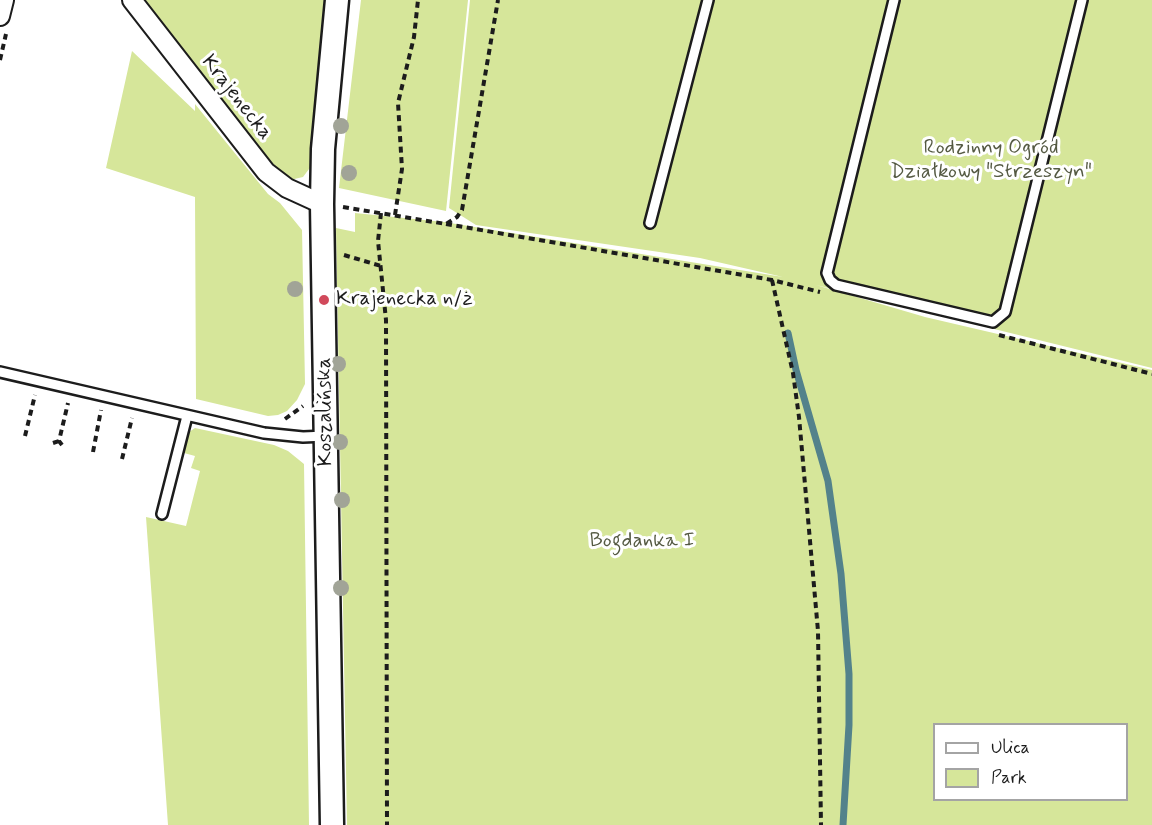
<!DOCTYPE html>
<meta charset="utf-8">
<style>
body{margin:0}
#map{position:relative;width:1152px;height:825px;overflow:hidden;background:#fff;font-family:Mynerve,sans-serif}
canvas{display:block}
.legend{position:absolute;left:933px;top:723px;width:195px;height:78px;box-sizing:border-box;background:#fff;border:2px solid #a4a4a4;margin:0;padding:8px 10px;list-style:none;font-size:18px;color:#1c1c1c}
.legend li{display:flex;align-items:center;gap:12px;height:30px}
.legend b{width:30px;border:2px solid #a4a4a4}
</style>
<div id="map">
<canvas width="1152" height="825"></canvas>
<ul class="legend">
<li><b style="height:8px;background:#fff"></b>Ulica</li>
<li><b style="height:16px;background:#d6e69a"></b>Park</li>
</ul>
</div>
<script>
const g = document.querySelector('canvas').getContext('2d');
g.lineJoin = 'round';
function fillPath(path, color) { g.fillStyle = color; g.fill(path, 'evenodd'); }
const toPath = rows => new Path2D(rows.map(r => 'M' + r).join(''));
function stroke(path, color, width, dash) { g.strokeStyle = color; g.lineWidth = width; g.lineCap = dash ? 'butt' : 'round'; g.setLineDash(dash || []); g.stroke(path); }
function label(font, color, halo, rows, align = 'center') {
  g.font = font + ' Mynerve,sans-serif'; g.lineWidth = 6; g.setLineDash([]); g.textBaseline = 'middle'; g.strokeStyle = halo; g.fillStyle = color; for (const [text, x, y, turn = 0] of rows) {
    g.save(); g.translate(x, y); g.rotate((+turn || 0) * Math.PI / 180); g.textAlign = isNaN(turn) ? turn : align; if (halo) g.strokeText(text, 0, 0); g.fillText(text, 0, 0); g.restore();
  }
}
fillPath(toPath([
 [142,0,327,0,312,165,303,177,290,180,282,175],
 [361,0,468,0,446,211,339,188],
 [470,0,1152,0,1152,368,816,285,925,317,1152,370,1152,825,347,825,336,228,355,232,355,213,444,222,783,277,700,258,476,225,449,208],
 [934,724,1126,724,1126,800,934,800],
 [132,51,195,111,195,104,268,194,280,203,302,230,305,384,297,400,287,411,278,415,268,416,196,399,195,197,106,168],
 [195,428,274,445,288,451,304,464,309,825,168,825,146,517,186,526,200,471,191,468,195,456,184,453,189,432]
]), '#d6e69a');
stroke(toPath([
 [788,333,796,370,828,481,841,574,849,674,849,725,843,825]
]), '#53828b', 7);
const service = toPath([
 [894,0,827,273,830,280,836,285,993,322,1005,312,1082,0],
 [650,223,708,0],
 [0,372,264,433,303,437,326,436],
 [162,514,187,416]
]);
const minor = toPath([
 [132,0,266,172,287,188,322,204],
 [0,16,4,0]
]);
const tertiary = toPath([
 [332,825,322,204,323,149,337,0]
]);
stroke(service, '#1c1c1c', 14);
stroke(minor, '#1c1c1c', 22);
stroke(tertiary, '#1c1c1c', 27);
stroke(toPath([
 [0,60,6,34],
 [343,207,446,224,457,217,462,210,498,0],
 [381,213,378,241,386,320,387,825],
 [395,215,402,169,398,103,414,37,418,0],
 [446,224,772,280,820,292],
 [344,255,381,266],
 [772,280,793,373,799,417,818,631,821,825],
 [999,335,1152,374],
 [285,419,303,406],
 [25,436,35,395],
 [53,443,59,441],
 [62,445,59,441,68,403],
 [93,452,101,410],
 [122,459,132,418]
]), '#1c1c1c', 4, [6, 4.5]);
stroke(service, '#fff', 9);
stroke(minor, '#fff', 18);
stroke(tertiary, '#fff', 22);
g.fillStyle = '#a1a497';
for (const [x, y] of [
 [341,126],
 [349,173],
 [295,289],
 [338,364],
 [340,442],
 [342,500],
 [341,588]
]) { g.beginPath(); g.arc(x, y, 8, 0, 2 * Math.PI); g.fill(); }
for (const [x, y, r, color] of [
 [324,300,6,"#d1495b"]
]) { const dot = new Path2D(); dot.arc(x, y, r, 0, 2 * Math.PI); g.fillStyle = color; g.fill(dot); stroke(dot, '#fff', 2); }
label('21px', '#1c1c1c', '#fff', [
 ["Krajenecka",236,98,52],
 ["Koszalińska",326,412,-91]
]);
label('21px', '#545942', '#fff', [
 ["Rodzinny Ogród",991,149],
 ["Działkowy \"Strzeszyn\"",991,173],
 ["Bogdanka I",642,542]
]);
label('21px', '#1c1c1c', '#fff', [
 ["Krajenecka n/ż",336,300]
], 'left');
</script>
